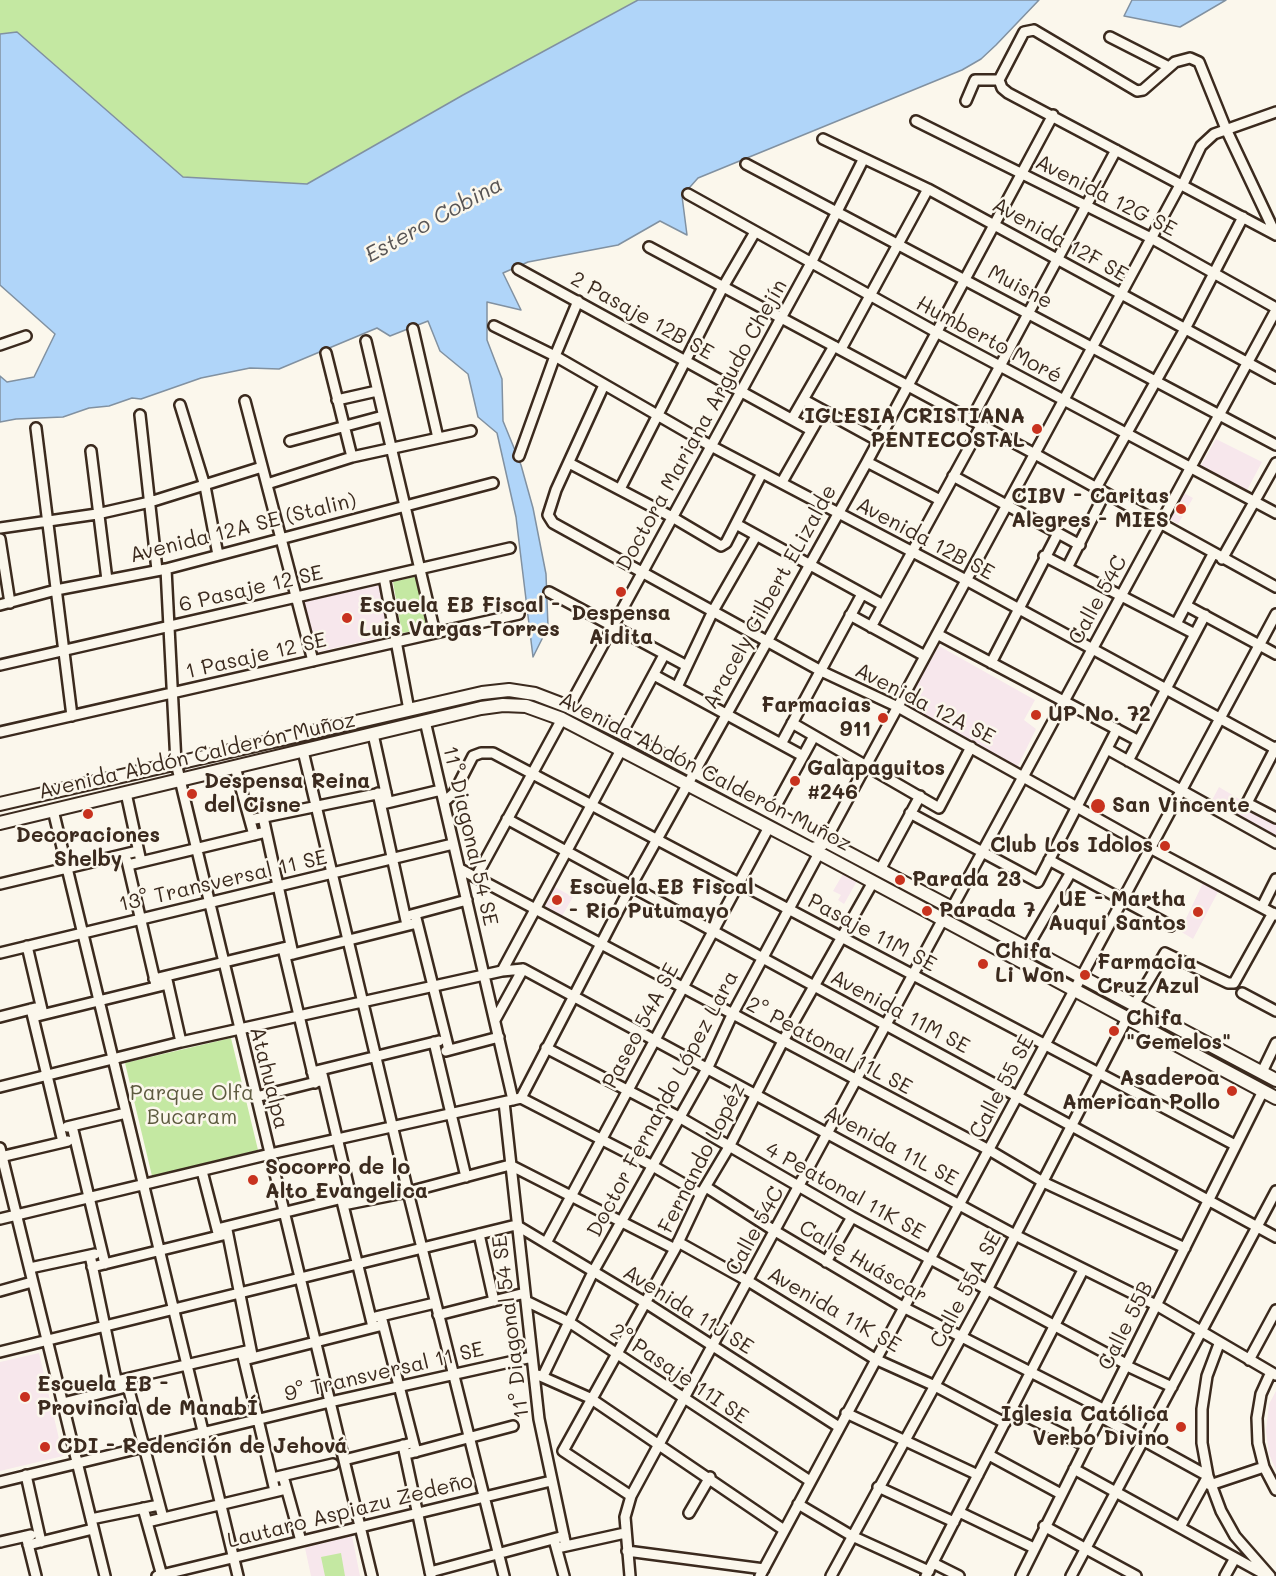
<!DOCTYPE html>
<meta charset="utf-8">
<style>
body{margin:0}
canvas{display:block;background:#fbf7ec}
</style>
<canvas width="1276" height="1576"></canvas>
<script>
const g = document.querySelector('canvas').getContext('2d');
g.lineJoin = 'round';
function fillPath(path, color) { g.fillStyle = color; g.fill(path, 'evenodd'); }
const toPath = rows => new Path2D(rows.map(r => 'M' + r).join(''));
function stroke(path, color, width, dash) { g.strokeStyle = color; g.lineWidth = width; g.lineCap = dash ? 'butt' : 'round'; g.setLineDash(dash || []); g.stroke(path); }
function label(font, color, halo, rows, align = 'center') {
  g.font = font + ' Mali,sans-serif'; g.lineWidth = 5; g.setLineDash([]); g.textBaseline = 'middle'; g.strokeStyle = halo; g.fillStyle = color; for (const [text, x, y, turn = 0] of rows) {
    g.save(); g.translate(x, y); g.rotate((+turn || 0) * Math.PI / 180); g.textAlign = isNaN(turn) ? turn : align; if (halo) g.strokeText(text, 0, 0); g.fillText(text, 0, 0); g.restore();
  }
}
fillPath(toPath([
 [1216,439,1262,462,1246,492,1200,467],
 [1184,493,1193,498,1178,524,1170,519],
 [381,585,391,635,317,652,302,601],
 [939,646,1035,700,1024,720,1036,729,1017,768,905,705],
 [1219,787,1276,821,1276,841,1210,804],
 [843,874,857,881,844,904,838,900,841,895,833,891],
 [1203,883,1218,892,1193,939,1180,931],
 [551,885,573,897,562,916,542,904],
 [39,1353,63,1456,0,1471,0,1362],
 [1276,1391,1276,1470,1269,1454,1266,1431,1269,1404],
 [352,1536,360,1576,311,1576,305,1548]
]), '#f7e7ec');
fillPath(toPath([
 [0,0,638,0,463,95,307,184,183,177,17,32,0,34],
 [418,576,428,628,402,633,393,582],
 [231,1038,258,1150,152,1176,125,1063],
 [341,1553,345,1576,325,1576,321,1557]
]), '#c4e8a2');
const water = toPath([
 [638,0,1039,0,996,45,981,59,962,70,698,178,682,196,687,235,660,221,618,245,528,262,503,273,521,310,487,302,487,340,502,379,503,421,521,465,533,508,546,574,548,627,533,657,516,517,497,433,478,417,468,374,440,351,428,321,390,336,377,328,279,369,250,368,201,378,141,399,132,398,109,406,89,408,63,417,16,419,0,422,0,376,7,382,34,377,55,334,0,285,0,34,17,32,183,177,307,184,463,95,638,0],
 [1132,0,1226,0,1180,27,1124,16,1132,0]
]);
fillPath(water, '#b0d5f9');
stroke(water, '#8191a1', 1.5);
const minor = toPath([
 [1034,30,1137,91,1143,90,1175,62,1190,58,1199,62,1226,129,1276,235,1008,93,1002,88,999,80,1024,32,1034,30],
 [1110,37,1167,66],
 [966,101,975,80,999,80],
 [916,121,1151,238,1276,308],
 [823,139,928,189,1276,378],
 [746,164,1276,445],
 [1182,186,1201,146,1214,134,1276,112],
 [688,194,936,332,1276,513],
 [649,247,1035,454,1276,587],
 [518,269,811,430],
 [494,326,555,356,711,446,966,580,1276,749],
 [413,329,438,438],
 [366,341,435,633],
 [0,345,26,336],
 [841,349,928,189],
 [326,353,352,457],
 [604,385,556,490,548,515,553,523,821,671,898,707,1150,848,1276,915],
 [337,400,377,391],
 [804,400,877,440],
 [245,401,313,661],
 [180,405,205,486,218,555],
 [140,415,157,570],
 [792,419,834,346],
 [971,420,1116,150],
 [36,428,72,716],
 [290,441,383,416],
 [91,451,107,580],
 [519,456,555,356,578,301],
 [867,462,940,500],
 [569,463,672,517,721,546,726,543,762,473],
 [953,476,1080,545],
 [782,482,822,412],
 [267,484,352,457,471,431],
 [1096,488,1185,329,1243,217],
 [620,489,723,287,755,232],
 [736,524,883,605],
 [0,528,97,514,150,502,262,467],
 [0,539,10,603],
 [1044,556,1195,634],
 [1222,559,1276,463],
 [1067,568,1105,493],
 [166,569,176,763,372,1576],
 [384,577,409,710],
 [549,592,687,666],
 [0,605,56,590,166,569,493,483],
 [1187,606,1276,654],
 [850,615,925,656],
 [1176,624,1213,554],
 [871,627,981,426],
 [937,634,1137,740],
 [991,663,1058,533],
 [0,665,510,548],
 [654,675,803,756],
 [677,687,713,611,756,536],
 [569,707,811,263,863,160],
 [425,721,513,1100],
 [792,723,939,808,971,747],
 [0,732,519,614],
 [622,733,664,655],
 [373,734,388,802],
 [781,744,862,594],
 [1276,747,1247,803,1276,818],
 [1107,749,1276,843],
 [303,751,408,1192,504,1576],
 [1128,761,1205,615],
 [235,767,254,835],
 [126,793,140,857],
 [378,793,407,925],
 [444,802,454,793,473,756,481,753,493,753,1235,1145],
 [382,804,441,790],
 [53,810,238,1576],
 [772,813,814,736],
 [910,813,1038,882,1117,729],
 [263,817,293,954],
 [507,819,1276,1237],
 [250,820,386,792],
 [810,848,823,845,1180,185],
 [1049,860,1171,926],
 [127,861,156,985],
 [128,865,266,832],
 [460,869,989,1150,1043,1182,1185,1248],
 [880,870,920,796],
 [476,877,562,719],
 [0,884,138,851],
 [1262,907,1276,879],
 [952,908,1276,310],
 [415,914,449,1050],
 [411,915,467,900],
 [27,946,43,1014],
 [283,948,315,1083],
 [1027,948,1071,872],
 [0,953,453,844],
 [289,955,417,923],
 [502,971,621,750],
 [154,979,291,946],
 [167,980,181,1042],
 [1242,993,1276,1011],
 [1134,1005,1165,953,1228,983,1234,983,1273,913],
 [31,1009,63,1142],
 [0,1017,35,1008],
 [33,1017,168,984],
 [495,1020,523,969],
 [434,1042,466,1177],
 [546,1048,679,1117,852,1217,1128,1365],
 [446,1051,499,1037],
 [321,1070,352,1201],
 [312,1072,439,1041],
 [1262,1072,1276,1043],
 [0,1087,181,1042,502,971,523,969,1015,1235,1158,1306,1276,1375],
 [256,1097,320,1081],
 [521,1098,631,886,867,462,1053,115],
 [521,1098,651,1165,701,1194],
 [504,1102,539,1419,566,1546],
 [72,1126,105,1264],
 [67,1127,126,1113],
 [0,1148,105,1576],
 [0,1157,68,1141],
 [202,1171,218,1233],
 [706,1187,775,1231,903,1307,1103,1409],
 [342,1201,373,1327],
 [343,1205,408,1192,510,1165,675,1249],
 [0,1219,270,1154,521,1098],
 [217,1229,351,1196],
 [227,1230,252,1355],
 [479,1234,494,1301],
 [678,1242,748,1281,875,1359,935,1386,1005,1423],
 [546,1243,769,827],
 [90,1255,118,1389],
 [826,1262,852,1217],
 [92,1267,227,1234],
 [30,1268,95,1254],
 [0,1291,32,1282],
 [526,1301,569,1322,810,1481],
 [438,1315,525,1293],
 [381,1316,416,1452],
 [376,1317,435,1303],
 [1219,1344,1207,1376,1202,1409,1202,1443,1208,1476,1221,1511,1235,1536,1270,1576],
 [0,1352,516,1225,646,1303,839,1427],
 [242,1352,275,1491],
 [244,1360,383,1325],
 [1249,1360,1276,1310],
 [1127,1366,1172,1387],
 [1271,1372,1261,1394,1257,1418,1258,1443,1264,1467,1276,1490],
 [538,1375,590,1398,784,1530],
 [543,1376,593,1272,708,1067,732,1015,819,853],
 [126,1379,163,1518],
 [117,1381,251,1350],
 [63,1403,122,1388],
 [1012,1409,1086,1446],
 [846,1413,978,1475],
 [1101,1417,1208,1476,1180,1527],
 [403,1445,431,1576],
 [411,1453,513,1426],
 [989,1455,1061,1494],
 [348,1459,408,1444],
 [1074,1469,1264,1574],
 [26,1475,41,1542],
 [283,1476,301,1541],
 [277,1477,333,1464],
 [0,1482,330,1402,532,1357],
 [1210,1485,1264,1467],
 [878,1487,954,1522],
 [631,1496,563,1451,675,1249,701,1194,729,1147,783,1041,873,882],
 [798,1504,852,1536,929,1571],
 [143,1508,162,1576],
 [959,1512,1034,1548],
 [689,1513,710,1477],
 [91,1519,159,1505],
 [147,1522,286,1489],
 [1044,1526,1136,1576],
 [26,1536,36,1576],
 [0,1542,31,1535],
 [555,1543,564,1576],
 [28,1545,93,1529],
 [557,1548,625,1533],
 [627,1551,764,1569],
 [933,1563,959,1576],
 [430,1572,564,1536],
 [157,1576,551,1481],
 [630,1576,625,1517,631,1496,943,919],
 [760,1576,1276,614],
 [831,1576,987,1290,1127,1018],
 [926,1576,1083,1270],
 [1021,1576,1263,1091],
 [1071,1576,1276,1191],
 [1225,1576,1235,1558]
]);
const major = toPath([
 [0,804,482,693,509,690,535,694,569,707,622,733,1276,1080],
 [0,823,481,708,503,705,526,706,562,719,819,853,1276,1098]
]);
stroke(minor, '#3b2a1e', 14);
stroke(major, '#3b2a1e', 16);
stroke(minor, '#fbf7ec', 9);
stroke(major, '#fbf7ec', 12);
for (const [x, y, r, color] of [
 [1037,429,6,"#c8321e"],
 [1181,509,6,"#c8321e"],
 [621,592,6,"#c8321e"],
 [347,618,6,"#c8321e"],
 [1036,715,6,"#c8321e"],
 [883,718,6,"#c8321e"],
 [795,781,6,"#c8321e"],
 [192,794,6,"#c8321e"],
 [1098,806,8,"#c8321e"],
 [88,814,6,"#c8321e"],
 [1165,846,6,"#c8321e"],
 [900,880,6,"#c8321e"],
 [557,900,6,"#c8321e"],
 [927,911,6,"#c8321e"],
 [1198,912,6,"#c8321e"],
 [983,964,6,"#c8321e"],
 [1085,975,6,"#c8321e"],
 [1114,1031,6,"#c8321e"],
 [1232,1091,6,"#c8321e"],
 [253,1180,6,"#c8321e"],
 [25,1397,6,"#c8321e"],
 [1181,1427,6,"#c8321e"],
 [45,1447,6,"#c8321e"]
]) { const dot = new Path2D(); dot.arc(x, y, r, 0, 2 * Math.PI); g.fillStyle = color; g.fill(dot); stroke(dot, '#fbf7ec', 2); }
label('21px', '#3b2a1e', '#fbf7ec', [
 ["Avenida 12G SE",1106,196,27],
 ["Avenida 12F SE",1060,240,29],
 ["Muisne",1020,287,28],
 ["2 Pasaje 12B SE",642,316,29],
 ["Humberto Moré",989,340,28],
 ["Doctora Mariana Argudo Chejín",702,425,-61],
 ["Avenida 12A SE (Stalin)",243,528,-14],
 ["Avenida 12B SE",925,539,28],
 ["6 Pasaje 12 SE",251,589,-13],
 ["Aracely Gilbert ELizalde",770,597,-61],
 ["Calle 54C",1098,600,-61],
 ["1 Pasaje 12 SE",256,656,-13],
 ["Avenida 12A SE",925,704,27],
 ["Avenida Abdón Calderón Muñoz",197,756,-13],
 ["Avenida Abdón Calderón Muñoz",705,772,27],
 ["11° Diagonal 54 SE",470,836,77],
 ["13° Transversal 11 SE",223,881,-13],
 ["Pasaje 11M SE",872,933,28],
 ["Avenida 11M SE",900,1012,28],
 ["Paseo 54A SE",641,1026,-62],
 ["2° Peatonal 11L SE",829,1046,28],
 ["Atahualpa",269,1078,76],
 ["Calle 55 SE",1002,1087,-62],
 ["Doctor Fernando López Lara",663,1104,-62],
 ["Avenida 11L SE",891,1146,28],
 ["Fernando Lopéz",702,1158,-63],
 ["4 Peatonal 11K SE",845,1191,29],
 ["Calle 54C",755,1231,-61],
 ["Calle Huáscar",863,1262,30],
 ["Calle 55A SE",966,1290,-62],
 ["Avenida 11J SE",688,1310,32],
 ["Avenida 11K SE",834,1310,30],
 ["Calle 55B",1126,1326,-63],
 ["11° Diagonal 54 SE",511,1327,-97],
 ["9° Transversal 11 SE",384,1372,-13],
 ["2° Pasaje 11I SE",679,1374,34],
 ["Lautaro Aspiazu Zedeño",350,1511,-14]
]);
label('bold 21px', '#3b2a1e', '#fbf7ec', [
 ["IGLESIA CRISTIANA",1025,417,"right"],
 ["PENTECOSTAL",1025,441,"right"],
 ["CIBV - Caritas",1169,497,"right"],
 ["Alegres - MIES",1169,521,"right"],
 ["Escuela EB Fiscal -",359,606],
 ["Luis Vargas Torres",359,630],
 ["Despensa",621,614,"center"],
 ["Aidita",621,638,"center"],
 ["Farmacias",871,706,"right"],
 ["911",871,730,"right"],
 ["UP No. 72",1048,715],
 ["Galapaguitos",807,769],
 ["#246",807,793],
 ["Despensa Reina",204,782],
 ["del Cisne",204,806],
 ["San Vincente",1112,806],
 ["Decoraciones",88,836,"center"],
 ["Shelby",88,860,"center"],
 ["Club Los Idolos",1153,846,"right"],
 ["Parada 23",912,880],
 ["Escuela EB Fiscal",569,888],
 ["- Rio Putumayo",569,912],
 ["UE - Martha",1186,900,"right"],
 ["Auqui Santos",1186,924,"right"],
 ["Parada 7",939,911],
 ["Chifa",995,952],
 ["Li Won",995,976],
 ["Farmacia",1097,963],
 ["Cruz Azul",1097,987],
 ["Chifa",1126,1019],
 ["\"Gemelos\"",1126,1043],
 ["Asaderoa",1220,1079,"right"],
 ["American Pollo",1220,1103,"right"],
 ["Socorro de lo",265,1168],
 ["Alto Evangelica",265,1192],
 ["Escuela EB -",37,1385],
 ["Provincia de ManabÍ",37,1409],
 ["Iglesia Católica",1169,1415,"right"],
 ["Verbo Divino",1169,1439,"right"],
 ["CDI - Redención de Jehová",57,1447]
], 'left');
label('21px', '#5d5a3f', '#fbf7ec', [
 ["Parque Olfa",192,1094],
 ["Bucaram",192,1118]
]);
label('italic 22px', '#585555', '#fbf7ec', [
 ["Estero Cobina",434,220,-29]
]);
</script>
